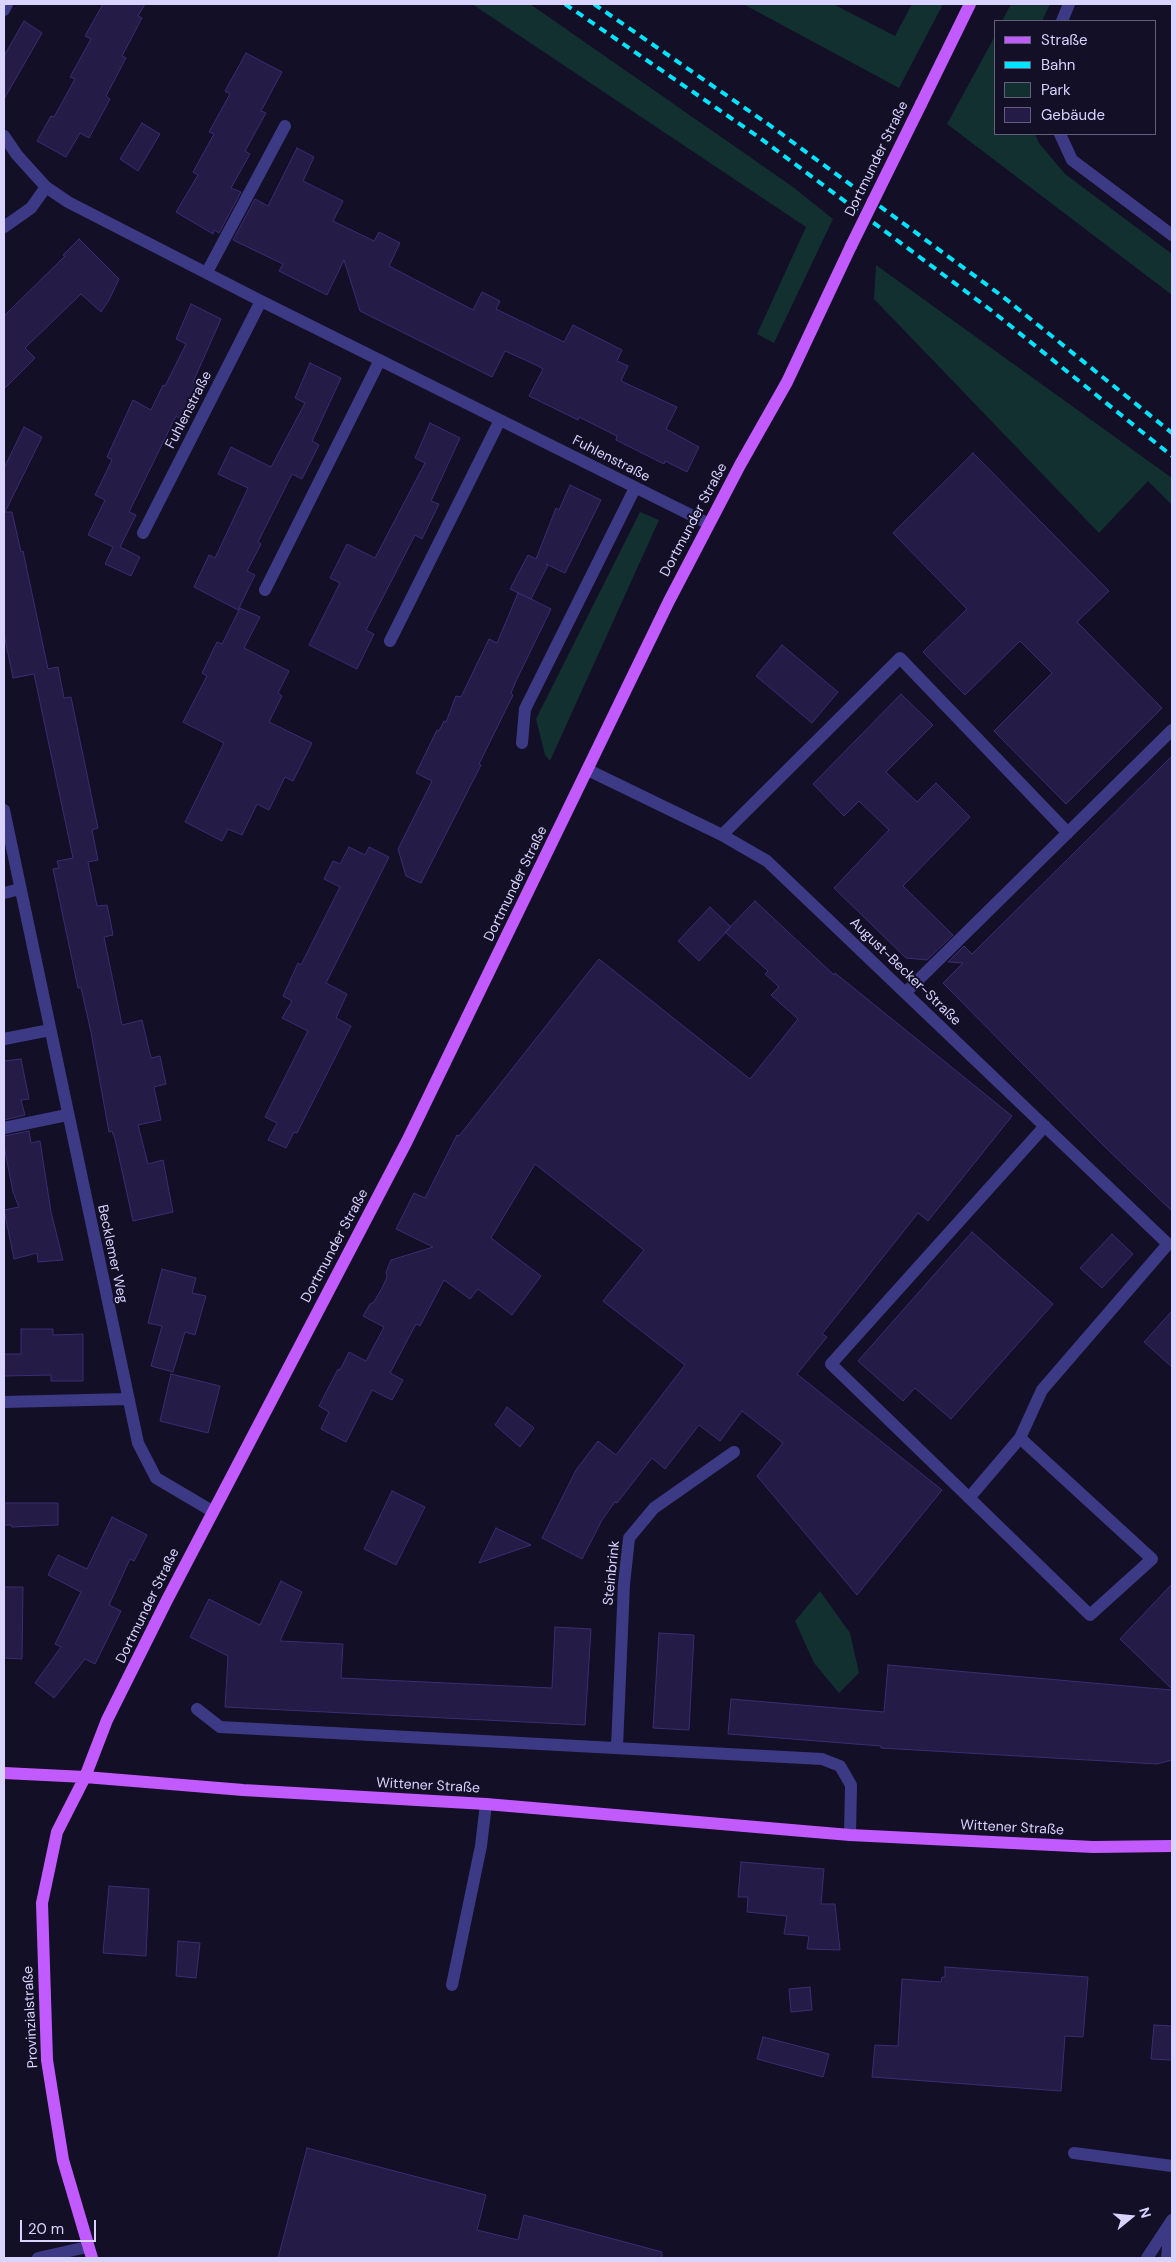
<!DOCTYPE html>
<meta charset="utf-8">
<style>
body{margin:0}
#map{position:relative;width:1176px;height:2262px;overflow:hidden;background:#130f26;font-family:"DM Sans",sans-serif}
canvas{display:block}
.frame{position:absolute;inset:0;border:5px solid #d9d4ff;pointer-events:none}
.legend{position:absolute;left:994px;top:20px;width:162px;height:115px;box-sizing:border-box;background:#130f26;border:1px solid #625e7d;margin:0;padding:6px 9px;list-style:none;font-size:15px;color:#d9d4ff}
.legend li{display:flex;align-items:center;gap:10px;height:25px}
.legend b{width:25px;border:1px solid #625e7d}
.north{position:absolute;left:1106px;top:2192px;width:50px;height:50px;-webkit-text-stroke:4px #130f26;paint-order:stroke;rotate:73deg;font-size:14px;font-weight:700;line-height:20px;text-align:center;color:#d9d4ff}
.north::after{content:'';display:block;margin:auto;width:18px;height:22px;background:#d9d4ff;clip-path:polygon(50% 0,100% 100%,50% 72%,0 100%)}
.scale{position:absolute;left:20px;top:2220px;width:76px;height:22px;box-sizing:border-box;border:2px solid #d9d4ff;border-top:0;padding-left:6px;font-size:15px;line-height:18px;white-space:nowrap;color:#d9d4ff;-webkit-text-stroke:4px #130f26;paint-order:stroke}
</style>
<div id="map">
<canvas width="1176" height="2262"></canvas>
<div class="frame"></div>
<ul class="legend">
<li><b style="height:6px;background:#c25bff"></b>Straße</li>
<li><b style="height:6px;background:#00e5ff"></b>Bahn</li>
<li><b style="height:14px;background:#12302f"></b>Park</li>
<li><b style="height:14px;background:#241b47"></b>Gebäude</li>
</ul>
<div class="north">N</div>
<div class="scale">20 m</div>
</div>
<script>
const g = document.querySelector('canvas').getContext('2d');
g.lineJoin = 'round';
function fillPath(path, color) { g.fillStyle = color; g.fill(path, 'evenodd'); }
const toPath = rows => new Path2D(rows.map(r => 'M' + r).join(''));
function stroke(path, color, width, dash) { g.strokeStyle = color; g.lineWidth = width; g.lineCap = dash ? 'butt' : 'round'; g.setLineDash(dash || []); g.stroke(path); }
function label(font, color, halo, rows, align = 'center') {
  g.font = font + ' "DM Sans",sans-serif'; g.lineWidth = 4; g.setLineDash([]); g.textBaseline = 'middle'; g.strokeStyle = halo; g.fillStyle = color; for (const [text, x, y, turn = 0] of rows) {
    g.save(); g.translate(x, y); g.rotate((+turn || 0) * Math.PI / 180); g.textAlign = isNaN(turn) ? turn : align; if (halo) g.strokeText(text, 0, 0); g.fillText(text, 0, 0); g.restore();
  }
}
fillPath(toPath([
 [472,4,530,4,793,187,833,219,774,343,757,334,806,227],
 [743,4,833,4,895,36,912,4,943,4,899,88],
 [1011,4,1050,4,1042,21,1002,21],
 [995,36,995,134,1035,134,1039,143,1065,174,1172,254,1172,295,947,124],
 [876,265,1172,478,1172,505,1148,481,1099,533,874,299],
 [640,512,659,520,550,761,545,755,536,719],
 [820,1591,850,1633,859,1673,839,1693,814,1663,795,1621]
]), '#12302f');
const building = toPath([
 [103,4,145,4,138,16,142,18,122,56,126,58,106,96,110,99,89,138,80,133,66,157,37,141,51,116,54,117,75,79,70,77,91,39,85,36,103,4],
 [24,21,42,33,4,99,4,56,24,21],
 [246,53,282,72,261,111,266,113,245,151,250,154,231,188,241,192,219,233,214,230,213,234,176,212,198,175,193,172,214,134,209,132,230,94,225,91,246,53],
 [142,123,160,134,138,171,120,159,142,123],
 [297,148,314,157,303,181,343,201,333,221,374,241,379,232,400,243,389,266,473,310,482,292,500,301,496,309,564,342,573,325,622,350,617,361,628,366,621,381,677,407,666,429,699,447,687,472,665,461,664,464,616,440,617,436,579,417,578,420,529,396,543,369,536,365,505,351,492,377,360,311,344,260,327,295,279,271,283,264,233,240,255,199,268,206,297,148],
 [79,239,119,279,109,300,101,312,81,294,25,348,35,358,4,389,4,316,65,256,63,255,79,239],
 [191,304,221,319,193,382,201,385,183,420,176,416,129,512,136,515,120,547,140,557,131,576,105,564,113,547,88,535,105,500,95,495,112,460,107,457,133,400,151,410,163,385,165,386,186,344,176,339,191,304],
 [310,363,341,378,312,441,319,445,302,479,292,474,258,542,261,544,247,571,255,575,238,610,194,587,209,555,215,558,248,488,218,474,231,447,271,467,305,403,295,398,310,363],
 [430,423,460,438,431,501,439,504,422,539,415,535,380,603,366,630,374,634,357,669,309,645,340,583,330,578,347,544,375,558,425,463,415,458,430,423],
 [24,427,42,437,5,512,12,512,21,552,23,551,48,669,58,667,64,698,71,697,98,828,92,830,98,860,88,862,97,906,107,905,110,919,113,935,104,937,122,1025,142,1020,151,1058,160,1056,166,1084,154,1087,161,1120,138,1125,148,1164,163,1160,173,1212,133,1221,115,1139,112,1131,109,1132,91,1032,81,988,78,988,53,869,59,868,57,861,73,858,34,674,13,678,4,634,4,468,24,427],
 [973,453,1109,591,1077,622,1162,708,1066,804,994,731,1052,673,1020,641,965,695,923,652,967,609,893,533,973,453],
 [570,485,601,500,565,573,546,564,548,565,531,599,551,609,516,681,511,693,513,695,479,764,481,765,421,883,406,876,398,849,432,781,416,773,437,730,439,731,444,721,446,722,456,696,461,697,489,639,497,643,518,593,531,599,510,589,528,555,536,559,556,508,559,510,570,485],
 [240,608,260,617,244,648,289,671,278,693,282,696,269,722,312,743,293,781,285,777,269,810,257,804,242,835,228,829,222,841,185,822,224,743,183,722,207,676,202,673,217,642,222,644,240,608],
 [782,645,838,692,812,723,756,676,782,645],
 [901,694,933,725,886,772,917,802,936,783,970,817,903,886,953,935,927,960,906,958,834,888,889,830,859,801,844,816,813,784,901,694],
 [1172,756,1172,1211,1105,1147,943,983,963,963,948,962,964,946,972,954,1172,756],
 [349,847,365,855,369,847,389,857,326,983,347,994,336,1018,351,1026,297,1133,294,1132,286,1148,268,1140,277,1123,265,1117,308,1031,282,1018,292,1001,283,996,298,963,301,965,340,887,324,879,333,861,340,864,349,847],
 [755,901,834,975,835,973,1012,1116,928,1221,918,1213,822,1334,827,1337,797,1374,942,1490,857,1595,757,1476,783,1443,742,1411,720,1441,699,1425,665,1469,652,1458,617,1503,615,1502,602,1520,582,1559,542,1538,576,1470,598,1441,616,1455,685,1365,603,1301,644,1250,535,1164,491,1238,541,1276,512,1315,478,1289,470,1299,444,1280,420,1326,416,1324,390,1373,403,1380,392,1400,372,1390,346,1442,321,1429,329,1412,319,1406,338,1369,340,1370,349,1352,366,1361,384,1327,363,1316,370,1304,374,1302,383,1286,387,1277,386,1272,391,1260,433,1247,396,1229,414,1193,425,1198,457,1135,459,1136,599,959,750,1079,798,1019,771,995,779,987,765,974,768,971,725,932,755,901],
 [710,907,731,927,699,961,678,941,710,907],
 [21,1059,29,1099,21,1100,25,1115,4,1120,4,1061,21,1059],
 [29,1131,31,1143,40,1141,51,1212,63,1260,38,1262,37,1253,14,1259,4,1210,19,1207,13,1192,4,1146,4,1136,29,1131],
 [972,1232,1053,1304,951,1419,915,1388,903,1401,858,1361,972,1232],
 [1112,1234,1133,1254,1102,1288,1080,1268,1112,1234],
 [162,1269,196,1278,192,1293,206,1296,195,1335,185,1332,173,1372,151,1366,162,1326,148,1323,162,1269],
 [1172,1311,1172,1367,1144,1342,1172,1311],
 [21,1329,53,1329,53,1335,83,1334,83,1381,51,1381,51,1375,4,1376,4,1354,21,1354,21,1329],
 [171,1374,220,1386,208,1433,160,1421,171,1374],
 [507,1407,534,1428,520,1447,495,1425,507,1407],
 [392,1491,425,1507,396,1565,364,1549,392,1491],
 [4,1503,58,1503,58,1525,12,1527,11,1525,4,1525,4,1503],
 [112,1517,147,1535,134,1561,130,1559,109,1605,121,1611,95,1664,85,1659,54,1698,35,1683,61,1647,55,1644,81,1592,48,1575,58,1555,87,1569,112,1517],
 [496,1528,531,1545,479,1563,496,1528],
 [281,1581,302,1592,280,1641,343,1644,341,1678,552,1688,555,1627,591,1629,585,1725,225,1707,228,1656,190,1637,209,1599,260,1625,281,1581],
 [1172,1584,1172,1689,1120,1639,1172,1584],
 [4,1587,23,1587,22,1659,4,1658,4,1587],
 [659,1633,694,1635,689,1730,653,1728,659,1633],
 [888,1665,1172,1690,1172,1760,1157,1764,881,1748,881,1746,728,1734,731,1699,884,1712,888,1665],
 [741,1862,824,1869,821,1904,835,1904,840,1950,807,1949,809,1936,784,1934,787,1916,747,1912,748,1897,738,1897,741,1862],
 [109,1886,149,1889,146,1956,103,1953,109,1886],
 [178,1941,200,1943,196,1978,176,1976,178,1941],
 [945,1967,1088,1977,1083,2037,1065,2036,1061,2091,872,2077,875,2045,898,2046,902,1979,941,1982,942,1977,945,1977,945,1967],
 [810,1987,812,2010,791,2012,789,1989,810,1987],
 [1154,2025,1172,2026,1172,2060,1151,2059,1154,2025],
 [763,2037,829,2054,823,2077,757,2059,763,2037],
 [307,2148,486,2195,477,2230,518,2240,524,2215,662,2252,662,2258,278,2258,307,2148]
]);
fillPath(building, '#241b47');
stroke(building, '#3b2d73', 1);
stroke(toPath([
 [4,10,7,4],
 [1062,21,1069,4],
 [1060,134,1072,160,1172,235],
 [4,136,17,155,46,187,68,202,261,301,709,524],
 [4,227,31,208,46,187],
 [207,272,285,126],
 [143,533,261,301],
 [265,590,380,360],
 [390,641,500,420],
 [522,743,525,709,635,488],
 [588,770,722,835,767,861,1168,1244],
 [4,810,138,1443,156,1478,212,1511],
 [722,835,900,658,1068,833],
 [4,893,20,889],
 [905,993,1172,730],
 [4,1039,50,1030],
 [1045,1126,831,1364,1090,1615,1152,1559,1020,1438,1042,1390,1168,1244,1172,1244],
 [4,1128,67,1115],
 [4,1402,128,1399],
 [969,1498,1020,1438],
 [197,1709,220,1727,822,1759,840,1766,851,1785,850,1835],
 [617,1747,624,1584,629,1538,654,1508,734,1452],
 [452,1985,481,1846,486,1804],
 [1074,2153,1172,2166],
 [38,2258,87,2247],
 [1147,2258,1172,2220],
 [1167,2258,1170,2226]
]), '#3d3a85', 12);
stroke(toPath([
 [921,104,970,4],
 [4,1773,85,1777,243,1790,486,1804,850,1835,1093,1847,1172,1846],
 [92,2258,63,2160,47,2060,42,1903,57,1832,85,1777,107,1720,167,1600,407,1141,669,601,740,465,787,382,851,246]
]), '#c25bff', 12);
stroke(toPath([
 [565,4,760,138,992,311,1172,456],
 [594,4,768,124,1002,296,1172,433]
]), '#00e5ff', 4, [8, 6]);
stroke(toPath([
 [851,246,921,104]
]), '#c25bff', 12);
label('14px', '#d9d4ff', '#130f26', [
 ["Dortmunder Straße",877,159,-64],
 ["Fuhlenstraße",189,410,-63],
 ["Fuhlenstraße",611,459,27],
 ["Dortmunder Straße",694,520,-62],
 ["Dortmunder Straße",516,884,-64],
 ["August-Becker-Straße",905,972,44],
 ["Dortmunder Straße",335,1246,-62],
 ["Becklemer Weg",112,1254,78],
 ["Steinbrink",612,1573,-84],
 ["Dortmunder Straße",148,1606,-64],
 ["Wittener Straße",428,1786,3],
 ["Wittener Straße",1012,1828,3],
 ["Provinzialstraße",31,2017,-93]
]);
</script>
